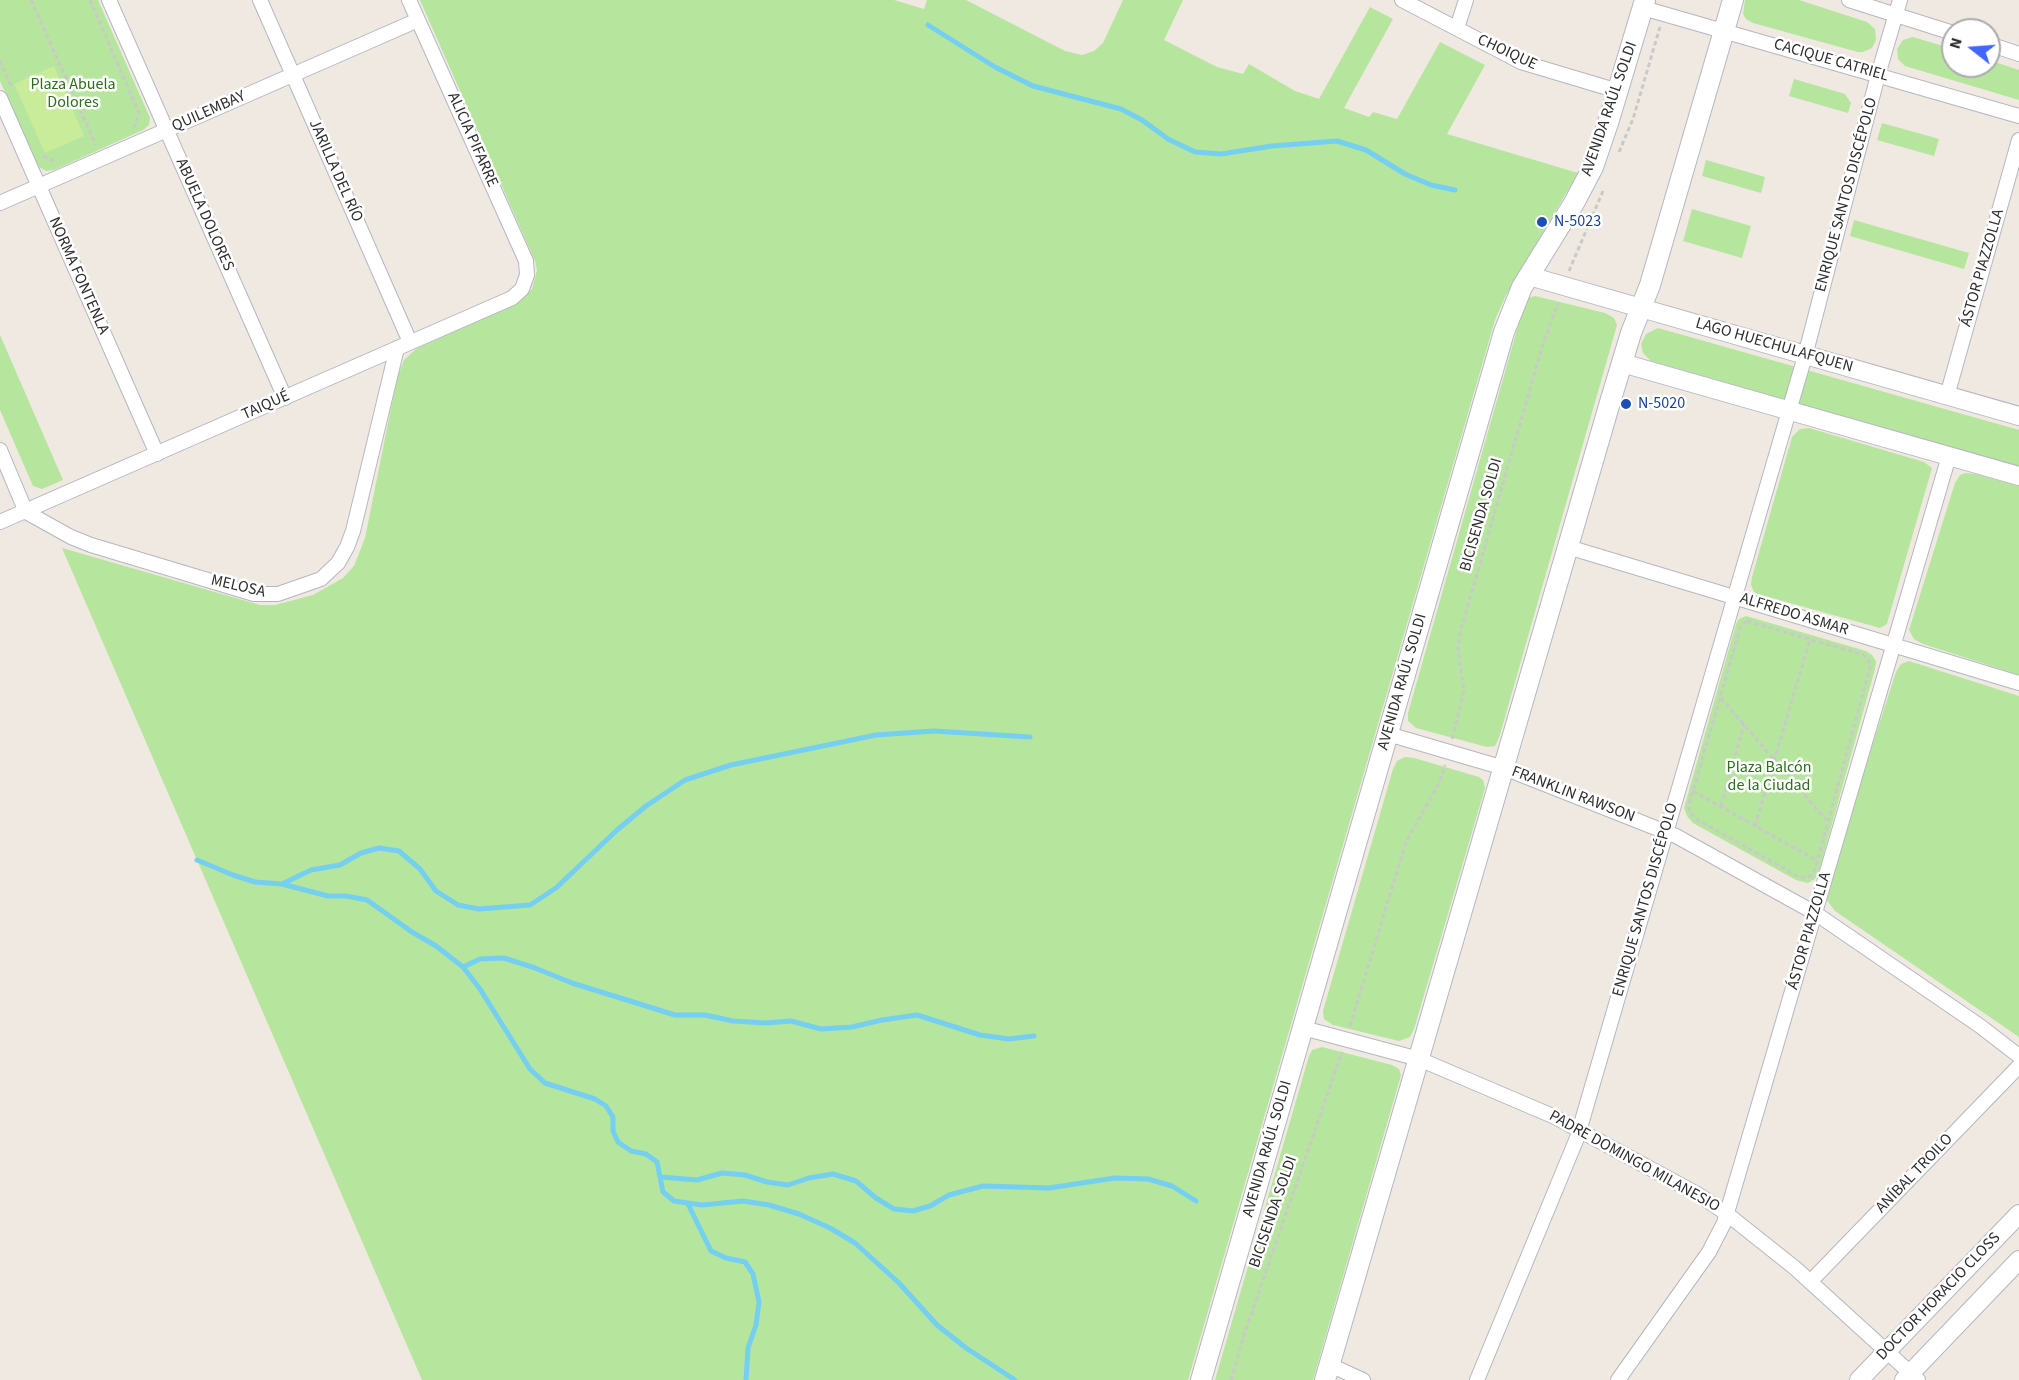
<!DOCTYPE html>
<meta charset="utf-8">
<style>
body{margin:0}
#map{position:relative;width:2019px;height:1380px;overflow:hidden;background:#efe9e1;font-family:"Source Sans 3",sans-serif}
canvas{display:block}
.north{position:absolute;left:1941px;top:18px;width:60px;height:60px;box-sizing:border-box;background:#fff;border:2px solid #ababab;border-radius:50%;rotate:287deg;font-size:16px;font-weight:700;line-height:24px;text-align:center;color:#2e2e2e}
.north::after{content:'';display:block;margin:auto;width:21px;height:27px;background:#4264fb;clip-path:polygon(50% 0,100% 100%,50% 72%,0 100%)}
</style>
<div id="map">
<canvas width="2019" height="1380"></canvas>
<div class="north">N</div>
</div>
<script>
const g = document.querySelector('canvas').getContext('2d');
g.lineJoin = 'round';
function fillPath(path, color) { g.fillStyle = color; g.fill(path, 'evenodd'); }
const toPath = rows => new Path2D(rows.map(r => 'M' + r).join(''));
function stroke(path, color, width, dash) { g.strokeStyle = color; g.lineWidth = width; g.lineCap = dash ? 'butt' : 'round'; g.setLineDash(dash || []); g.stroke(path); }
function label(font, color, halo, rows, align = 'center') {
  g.font = font + ' "Source Sans 3",sans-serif'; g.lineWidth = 5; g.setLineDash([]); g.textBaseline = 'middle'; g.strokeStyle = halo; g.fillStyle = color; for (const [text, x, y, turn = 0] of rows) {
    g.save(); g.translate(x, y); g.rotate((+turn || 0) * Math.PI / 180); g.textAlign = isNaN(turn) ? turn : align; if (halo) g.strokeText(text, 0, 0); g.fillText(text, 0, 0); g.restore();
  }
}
fillPath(toPath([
 [0,0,98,0,150,118,149,125,143,130,54,170,46,171,39,167,0,81],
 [420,0,894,0,924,9,927,0,966,0,1065,51,1082,55,1094,51,1103,43,1123,0,1183,0,1164,40,1217,67,1243,74,1249,64,1295,91,1319,99,1370,7,1393,19,1344,108,1369,117,1373,112,1397,119,1440,42,1485,65,1447,134,1578,173,1506,295,1495,320,1188,1380,422,1380,62,548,260,605,275,605,313,595,343,578,354,566,365,538,397,378,404,360,416,349,519,302,532,289,537,270,535,261],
 [1745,0,1799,0,1867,22,1875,29,1876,40,1872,48,1863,52,1858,52,1753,23,1746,19,1743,14],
 [1913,37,1953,49,1953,66,1989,66,1989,60,2019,70,2019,100,1905,66,1898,59,1897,49,1903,40],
 [1794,79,1845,94,1851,103,1848,113,1789,96],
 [1882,123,1939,139,1934,156,1877,140],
 [1706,160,1765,177,1761,193,1702,176],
 [1692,209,1751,226,1742,258,1683,241],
 [1854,220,1969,253,1964,269,1850,236],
 [1535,296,1605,313,1614,318,1617,325,1499,738,1495,746,1487,747,1416,728,1408,721,1408,713,1524,305,1528,298],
 [1658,328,2019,430,2019,466,1651,361,1643,353,1641,344,1646,334],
 [0,335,63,480,42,489,33,486,0,410],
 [1809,428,1924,462,1932,468,1888,620,1887,624,1880,628,1761,595,1754,592,1751,585,1752,577,1792,437,1800,429],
 [1965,473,1975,474,2019,486,2019,675,1923,644,1914,639,1909,630,1955,483,1960,475],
 [1746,616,1866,651,1872,655,1876,661,1875,669,1819,871,1815,879,1808,883,1796,880,1693,823,1687,816,1684,808,1736,624,1739,619],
 [1909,661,2019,696,2019,1037,1835,911,1826,899,1826,889,1896,672,1901,664],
 [1405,757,1414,758,1479,777,1483,780,1485,788,1414,1029,1410,1037,1399,1041,1333,1025,1324,1019,1323,1011,1393,769,1397,761],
 [1322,1047,1392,1065,1399,1069,1401,1075,1313,1380,1215,1380,1309,1056,1312,1050]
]), '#b6e59e');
fillPath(toPath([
 [54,66,84,136,45,153,14,84]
]), '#c9ec9a');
stroke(toPath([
 [928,25,995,67,1033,86,1121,109,1142,120,1168,139,1195,152,1221,154,1272,146,1337,141,1366,150,1405,174,1431,185,1455,190],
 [197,860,233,875,255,882,282,884,328,896,346,896,367,900,412,932,436,946,463,967,480,989,530,1069,545,1083,595,1099,606,1106,613,1117,613,1131,618,1142,631,1151,646,1154,657,1162,663,1192,674,1201,702,1205,743,1201,769,1205,799,1214,830,1228,855,1243,899,1283,937,1325,966,1348,1015,1380],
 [282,884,311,870,340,865,361,853,379,848,399,851,420,869,436,891,458,905,479,909,530,905,556,888,617,830,646,806,685,780,731,765,876,735,934,731,1030,737],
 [463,967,480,959,504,958,535,968,572,983,675,1015,705,1015,733,1021,766,1023,791,1021,821,1029,852,1027,882,1020,917,1015,980,1035,1009,1039,1034,1036],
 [661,1177,697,1180,722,1173,745,1175,767,1182,788,1185,809,1178,833,1174,856,1181,876,1198,894,1209,913,1211,930,1206,949,1195,983,1186,1049,1188,1115,1178,1148,1179,1172,1186,1196,1201],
 [688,1204,711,1251,726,1258,745,1262,753,1274,759,1302,756,1325,748,1348,746,1380]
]), '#75cff0', 5);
const minor = toPath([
 [109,0,285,398],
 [260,0,410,342],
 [1402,0,1521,62,1618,91],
 [1849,0,1953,33],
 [1643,8,2019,116],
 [1457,28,1466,0],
 [1989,44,2019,54],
 [0,98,157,454],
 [0,203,418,20],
 [1947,396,2019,140],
 [0,450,26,512,71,537,91,545,254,594,278,594,321,579,338,563,347,547,353,531,397,348],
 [0,522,512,298,522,289,527,275,526,261,409,0],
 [1568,547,2019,683],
 [1388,734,1504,768,1676,836,1815,913,1980,1026,2019,1056],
 [1303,1028,1419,1059,1555,1117,1699,1195,1727,1214,1795,1268,1918,1380],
 [1810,1282,2019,1066],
 [1330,1365,1363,1380],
 [1477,1380,1577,1138,1805,356,1878,75,1900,0],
 [1618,1380,1709,1252,1724,1223,1949,456]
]);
const tertiary = toPath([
 [1529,276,2019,416],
 [1622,363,2019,476],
 [1859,1380,2019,1214],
 [1904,1380,2019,1260]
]);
const secondary = toPath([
 [1201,1380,1504,332,1522,287,1574,203,1593,167,1608,123,1645,0],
 [1325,1380,1611,399,1631,333,1650,285,1733,0]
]);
stroke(minor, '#b4b7c1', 16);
stroke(tertiary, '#b4b7c1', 20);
stroke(secondary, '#b4b7c1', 22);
stroke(toPath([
 [31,0,96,145],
 [90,0,139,113,134,128],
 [0,61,12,88],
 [1619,152,1633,119,1660,27],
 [43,156,57,162],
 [1569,271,1603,191],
 [1747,621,1864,655,1871,664,1815,869,1811,876,1806,878,1799,877,1696,819,1689,810,1689,805,1740,628,1747,621],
 [1721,698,1826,820],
 [1452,739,1464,691,1458,650,1460,633,1542,347,1558,303],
 [1693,791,1816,860],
 [1721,806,1744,724],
 [1755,826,1810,639],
 [1350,1026,1406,842,1440,781,1445,765],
 [1231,1380,1245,1332,1342,1052]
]), '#c9c9c9', 3, [4.5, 3]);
stroke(minor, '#fff', 14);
stroke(tertiary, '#fff', 18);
stroke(secondary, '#fff', 20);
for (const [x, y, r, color] of [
 [1542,222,6,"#1a4fb4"],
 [1626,404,6,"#1a4fb4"]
]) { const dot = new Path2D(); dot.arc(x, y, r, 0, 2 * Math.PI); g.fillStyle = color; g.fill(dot); stroke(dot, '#fff', 2); }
label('16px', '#2e2e2e', '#fff', [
 ["CHOIQUE",1507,53,25],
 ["CACIQUE CATRIEL",1831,61,16],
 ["AVENIDA RAÚL SOLDI",1610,109,-71],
 ["QUILEMBAY",209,112,-24],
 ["ALICIA PIFARRE",472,140,66],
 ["JARILLA DEL RÍO",335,171,66],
 ["ENRIQUE SANTOS DISCÉPOLO",1847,195,-75],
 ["ABUELA DOLORES",204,215,66],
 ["ÁSTOR PIAZZOLLA",1983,268,-74],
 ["NORMA FONTENLA",78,276,66],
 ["LAGO HUECHULAFQUEN",1774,346,16],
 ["TAIQUÉ",266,406,-24],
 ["BICISENDA SOLDI",1482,515,-74],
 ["MELOSA",238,587,13],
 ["ALFREDO ASMAR",1794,615,17],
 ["AVENIDA RAÚL SOLDI",1403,682,-74],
 ["FRANKLIN RAWSON",1573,795,21],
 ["ENRIQUE SANTOS DISCÉPOLO",1646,900,-74],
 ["ÁSTOR PIAZZOLLA",1810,931,-74],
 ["AVENIDA RAÚL SOLDI",1268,1149,-74],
 ["PADRE DOMINGO MILANESIO",1634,1162,29],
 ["ANÍBAL TROILO",1915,1174,-46],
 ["BICISENDA SOLDI",1274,1212,-71],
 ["DOCTOR HORACIO CLOSS",1939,1297,-46]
]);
label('16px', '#2c6e1b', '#fff', [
 ["Plaza Abuela",73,85],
 ["Dolores",73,103],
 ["Plaza Balcón",1769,768],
 ["de la Ciudad",1769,786]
]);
label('16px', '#164399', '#fff', [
 ["N-5023",1554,222],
 ["N-5020",1638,404]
], 'left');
</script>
